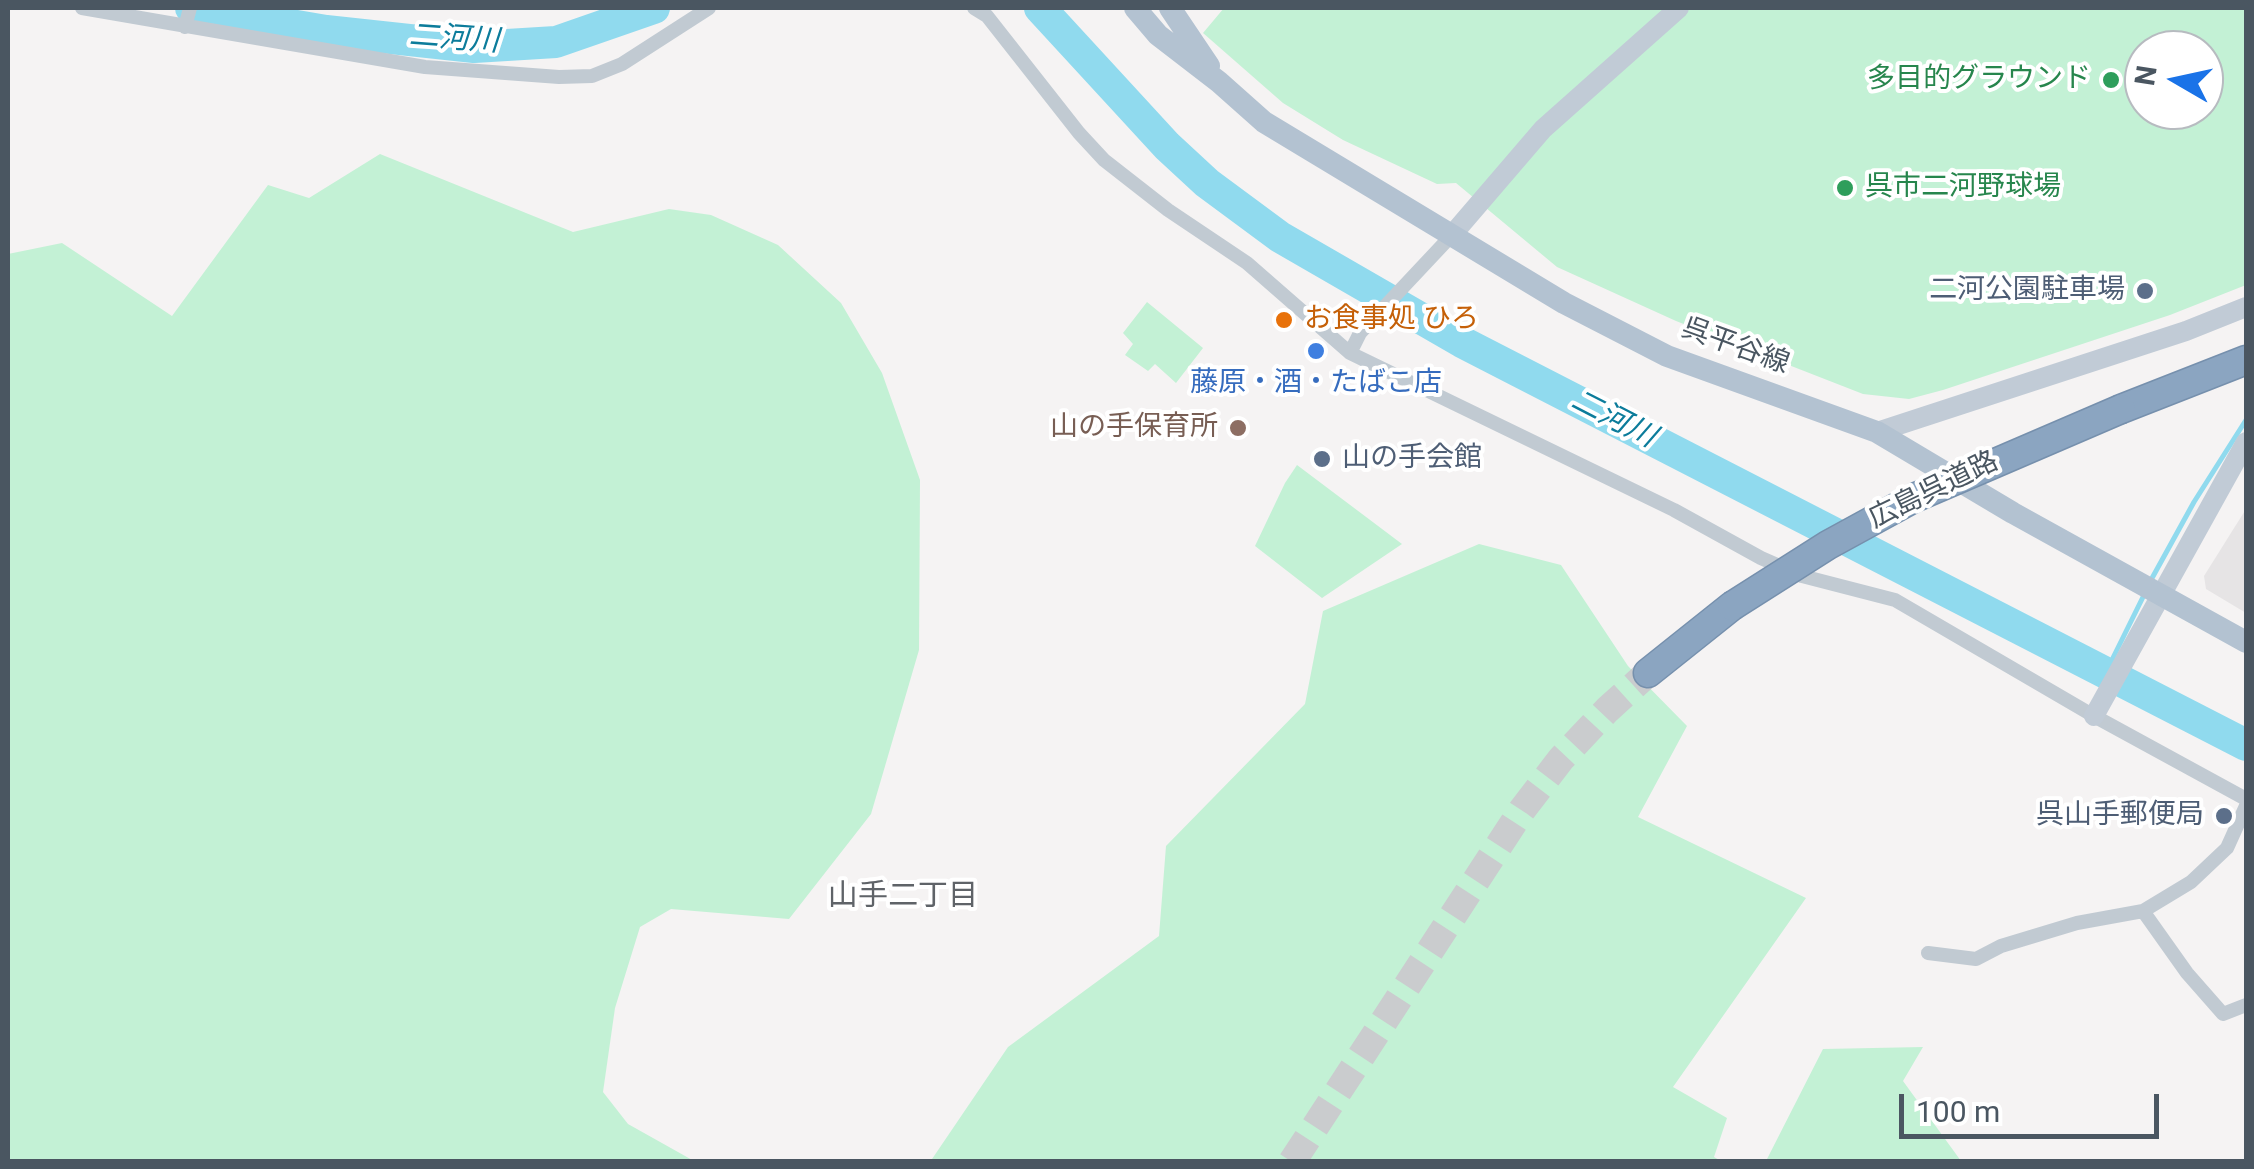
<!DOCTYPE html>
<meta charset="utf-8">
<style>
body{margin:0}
#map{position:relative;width:2254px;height:1169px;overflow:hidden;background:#f5f3f3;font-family:Roboto,sans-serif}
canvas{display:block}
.frame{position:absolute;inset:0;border:10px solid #4a5661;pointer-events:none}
.north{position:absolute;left:2124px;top:30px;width:100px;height:100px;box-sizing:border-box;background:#fff;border:2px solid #b7bbc0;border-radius:50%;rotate:279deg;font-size:28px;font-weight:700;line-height:40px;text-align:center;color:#4a5661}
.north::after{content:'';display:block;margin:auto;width:35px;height:45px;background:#1a73e8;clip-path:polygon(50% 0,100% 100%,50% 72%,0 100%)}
.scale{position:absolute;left:1899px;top:1094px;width:260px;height:45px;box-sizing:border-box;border:5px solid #4a5661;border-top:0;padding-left:12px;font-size:30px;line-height:35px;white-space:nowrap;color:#4a5661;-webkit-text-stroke:8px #fff;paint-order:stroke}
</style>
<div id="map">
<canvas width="2254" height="1169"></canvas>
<div class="frame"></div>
<div class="north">N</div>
<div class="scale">100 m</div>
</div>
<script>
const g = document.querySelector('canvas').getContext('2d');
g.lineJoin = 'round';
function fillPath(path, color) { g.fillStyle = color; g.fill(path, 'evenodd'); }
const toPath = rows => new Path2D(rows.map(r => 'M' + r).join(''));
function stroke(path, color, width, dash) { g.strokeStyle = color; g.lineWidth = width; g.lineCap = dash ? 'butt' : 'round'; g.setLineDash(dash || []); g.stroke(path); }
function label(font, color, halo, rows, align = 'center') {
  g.font = font + ' Roboto,"Noto Sans JP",sans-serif'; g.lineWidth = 8; g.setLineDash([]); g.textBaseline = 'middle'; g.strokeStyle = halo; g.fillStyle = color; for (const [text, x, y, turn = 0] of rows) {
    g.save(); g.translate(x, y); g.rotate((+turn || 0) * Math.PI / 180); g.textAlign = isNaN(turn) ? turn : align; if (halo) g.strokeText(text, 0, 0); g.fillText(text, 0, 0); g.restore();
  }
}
fillPath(toPath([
 [2246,509,2246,613,2206,589,2204,576]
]), '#e6e4e5');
fillPath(toPath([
 [1224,8,2246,8,2246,285,2170,315,1943,390,1909,399,1863,394,1676,321,1557,267,1456,183,1437,184,1343,140,1283,103,1203,33],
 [2144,50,2204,50,2204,110,2144,110],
 [380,154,573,232,669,209,711,215,778,245,841,303,882,373,920,480,919,650,871,814,789,919,671,909,640,927,615,1008,603,1092,628,1124,694,1161,8,1161,8,254,62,243,172,316,268,185,309,198],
 [1147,302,1203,348,1176,383,1155,364,1148,371,1125,355,1133,344,1123,333],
 [1297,465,1402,544,1322,598,1255,546,1285,483],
 [1479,544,1561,565,1628,666,1687,726,1638,817,1806,898,1673,1087,1727,1118,1714,1157,1721,1161,930,1162,1008,1047,1159,936,1166,846,1305,704,1323,611],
 [1923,1047,1903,1081,1961,1161,1766,1161,1823,1049]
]), '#c3f1d5');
stroke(toPath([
 [2151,580,2194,502,2246,420],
 [2106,672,2144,595]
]), '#90daee', 5);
stroke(toPath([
 [191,8,326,31,474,47,556,42,654,8],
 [1040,8,1167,146,1207,183,1280,237,1462,342,2246,745]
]), '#90daee', 32);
stroke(toPath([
 [1292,1162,1522,810,1561,759,1607,710,1648,673]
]), '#caccce', 28, [28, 14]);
const highway = toPath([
 [2121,409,2246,360],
 [1648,673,1732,606]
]);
stroke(highway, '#7690ad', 31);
stroke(toPath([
 [82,8,425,67,559,77,592,76,622,64,709,8],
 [974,8,987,16,1079,133,1104,160,1168,210,1247,263,1350,353,1674,510,1761,558,1802,576,1895,600,2094,716,2246,799],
 [185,27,190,8],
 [1350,353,1360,333,1452,235],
 [2143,911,2187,973,2223,1014,2246,1005],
 [1928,953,1976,959,2001,946,2077,923,2143,911,2191,882,2227,848,2246,806]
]), '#c1cad2', 14);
stroke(toPath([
 [1452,235,1543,129,1679,8],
 [1877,432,2186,331,2246,307],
 [2094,716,2246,442]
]), '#c1cbd6', 20);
stroke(toPath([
 [1135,8,1158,35,1219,82,1264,122,1564,303,1667,356,1877,432,2013,513,2246,642],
 [1170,8,1209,66]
]), '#b3c2d1', 22);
stroke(highway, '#8ba5c1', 28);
const highwayBridge = toPath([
 [1732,606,1828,545,1914,498,2121,409]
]);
stroke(highwayBridge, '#7690ad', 31, []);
stroke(highwayBridge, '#8ba5c1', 28);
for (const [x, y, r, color] of [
 [2111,80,10,"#2e9e5b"],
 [1845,188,10,"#2e9e5b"],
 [2145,291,10,"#5c6f8a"],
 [1284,320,10,"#e8710a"],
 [1316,351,10,"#3f7fe0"],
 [1238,428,10,"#8d6e63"],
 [1322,459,10,"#5c6f8a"],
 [2224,816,10,"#5c6f8a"]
]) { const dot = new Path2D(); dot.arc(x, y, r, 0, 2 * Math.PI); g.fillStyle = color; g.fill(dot); stroke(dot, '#fff', 4); }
label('28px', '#27864d', '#fff', [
 ["多目的グラウンド",2091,80],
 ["呉市二河野球場",1865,188,"left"]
], 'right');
label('28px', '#4e5e75', '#fff', [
 ["二河公園駐車場",2125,291],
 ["山の手会館",1342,459,"left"],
 ["呉山手郵便局",2204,816]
], 'right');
label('28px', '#c56008', '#fff', [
 ["お食事処 ひろ",1304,320]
], 'left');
label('28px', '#4a5661', '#fff', [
 ["呉平谷線",1735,347,20],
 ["広島呉道路",1934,491,-26]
]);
label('28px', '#366cbe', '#fff', [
 ["藤原・酒・たばこ店",1316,384]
]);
label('28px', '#785e54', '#fff', [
 ["山の手保育所",1218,428]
], 'right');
label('italic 30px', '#0c7c9b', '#fff', [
 ["二河川",454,40,4],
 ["二河川",1613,420,27]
]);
label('30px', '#5f6368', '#fff', [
 ["山手二丁目",903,897]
]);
</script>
